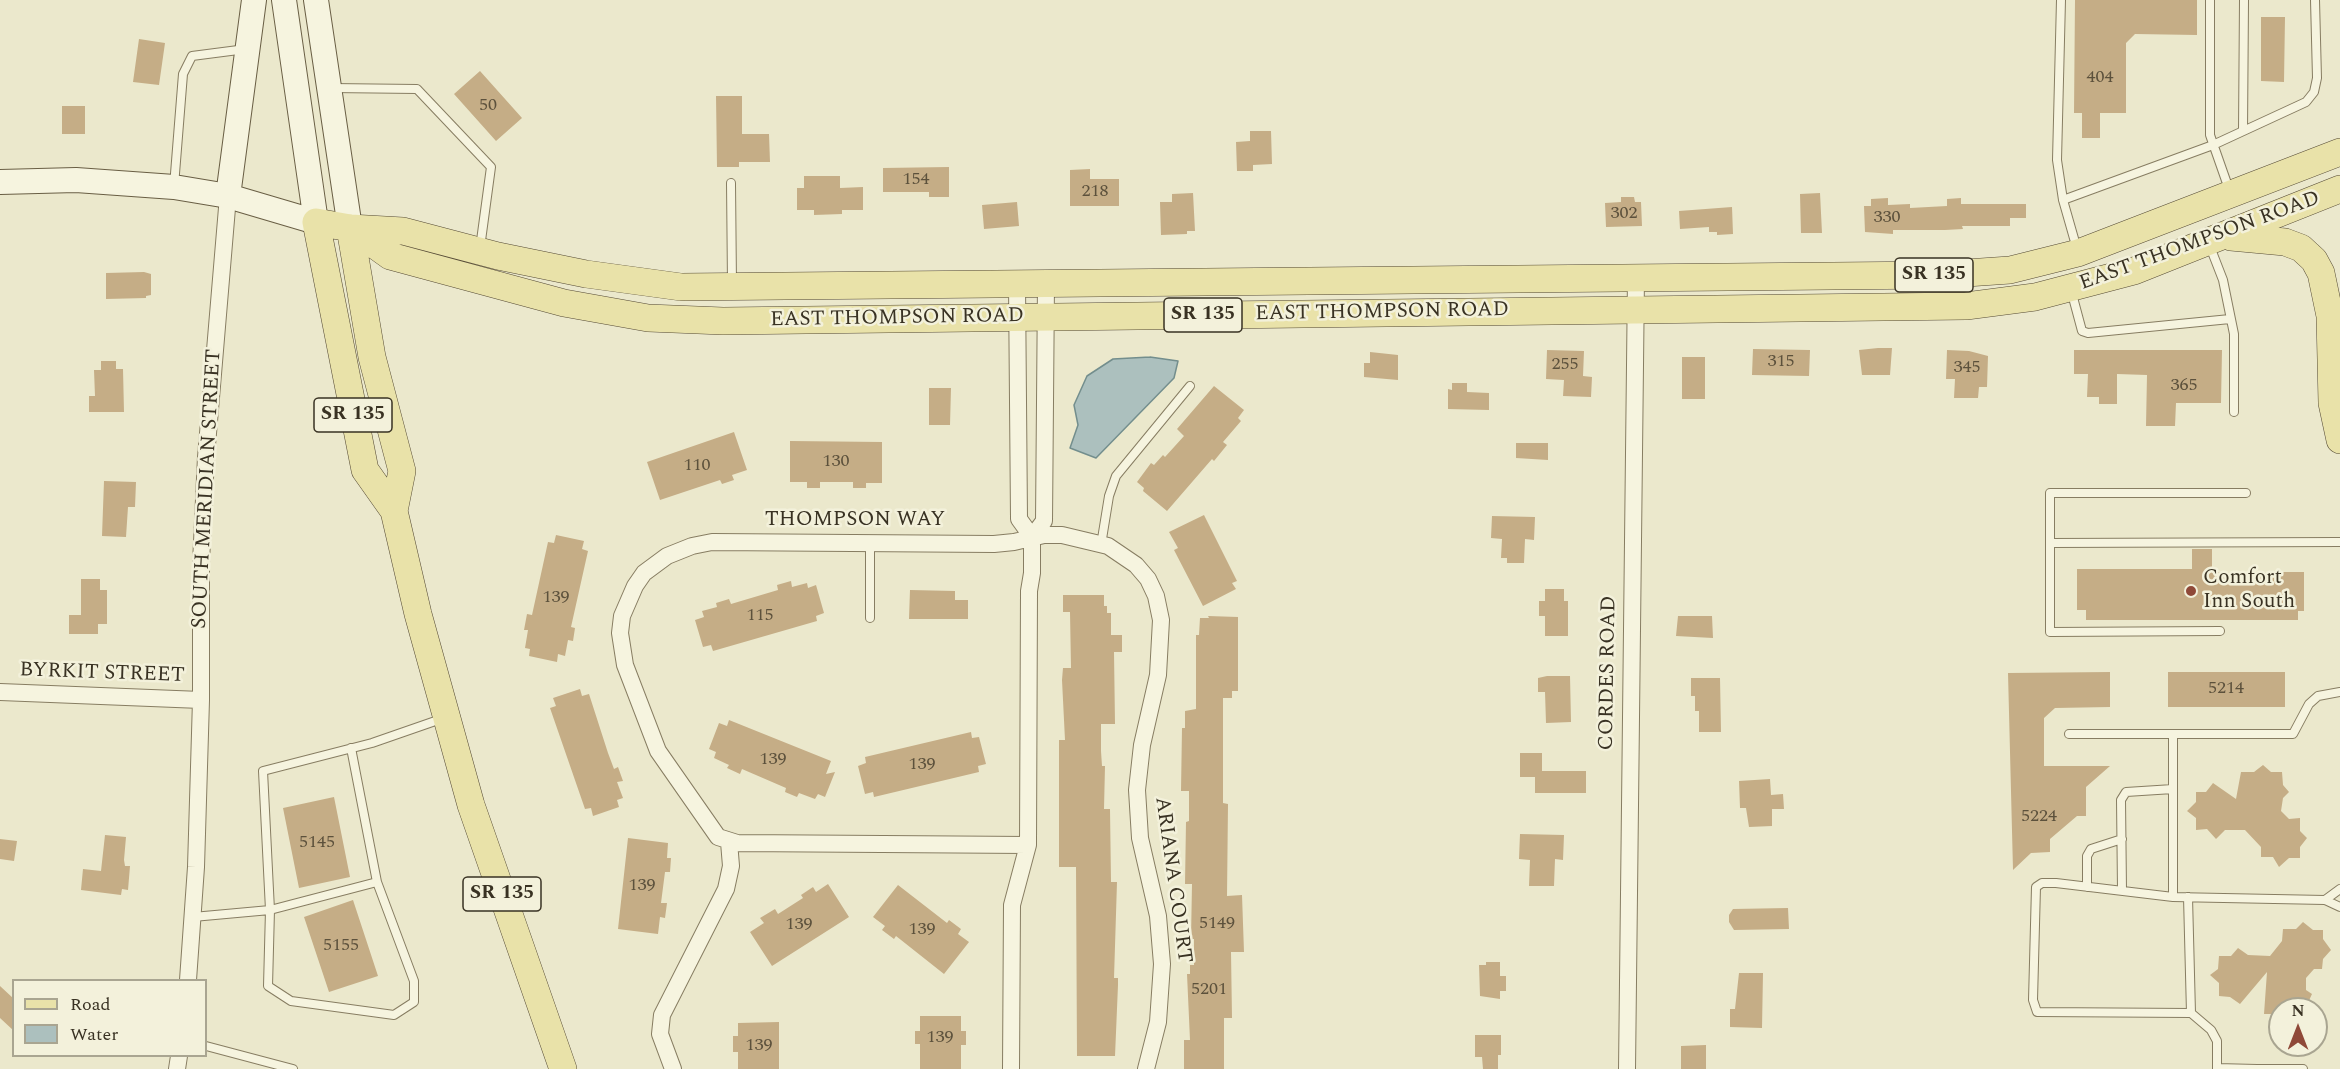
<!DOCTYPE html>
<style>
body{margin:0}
#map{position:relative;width:2340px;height:1069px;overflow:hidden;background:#ebe8cc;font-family:Spectral,serif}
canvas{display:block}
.legend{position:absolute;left:12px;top:979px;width:195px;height:78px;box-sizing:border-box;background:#f3f1db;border:2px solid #a9a591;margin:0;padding:8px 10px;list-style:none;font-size:18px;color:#393223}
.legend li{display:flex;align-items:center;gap:12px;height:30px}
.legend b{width:30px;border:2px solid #a9a591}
.north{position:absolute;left:2268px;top:997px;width:60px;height:60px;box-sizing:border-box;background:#f3f1db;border:2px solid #a9a591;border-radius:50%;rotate:0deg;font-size:16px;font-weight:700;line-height:24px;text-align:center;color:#393223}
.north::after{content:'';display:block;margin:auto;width:21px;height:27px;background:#8f4938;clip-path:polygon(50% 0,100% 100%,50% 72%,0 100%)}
</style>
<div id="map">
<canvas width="2340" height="1069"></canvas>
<ul class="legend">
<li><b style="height:8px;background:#e9e2a9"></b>Road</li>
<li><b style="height:16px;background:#acc0be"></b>Water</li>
</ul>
<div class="north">N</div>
</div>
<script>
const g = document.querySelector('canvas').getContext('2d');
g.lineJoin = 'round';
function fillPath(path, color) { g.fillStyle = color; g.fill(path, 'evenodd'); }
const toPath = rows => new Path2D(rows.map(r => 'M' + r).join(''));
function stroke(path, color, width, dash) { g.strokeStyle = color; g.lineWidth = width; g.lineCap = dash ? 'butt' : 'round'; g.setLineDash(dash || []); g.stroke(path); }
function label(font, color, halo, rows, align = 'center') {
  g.font = font + ' Spectral,serif'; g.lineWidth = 5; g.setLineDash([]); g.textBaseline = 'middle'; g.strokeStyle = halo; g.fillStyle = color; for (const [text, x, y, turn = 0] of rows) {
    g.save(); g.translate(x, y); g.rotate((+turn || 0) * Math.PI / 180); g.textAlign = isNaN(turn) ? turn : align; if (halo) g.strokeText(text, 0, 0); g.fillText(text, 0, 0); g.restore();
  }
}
const water = toPath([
 [1150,357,1178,361,1174,378,1096,458,1070,448,1078,425,1074,405,1087,376,1113,359,1150,357]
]);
fillPath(water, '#acc0be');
stroke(water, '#738e8d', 1.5);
fillPath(toPath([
 [2075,0,2197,0,2197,35,2135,34,2126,43,2126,113,2100,113,2100,138,2082,138,2082,113,2074,113],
 [2261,17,2285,17,2284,82,2261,81],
 [139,39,165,43,159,85,133,82],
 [480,71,522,118,496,141,454,94],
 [716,96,742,96,742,134,769,134,770,162,739,162,739,167,717,167],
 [62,106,85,106,85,134,62,134],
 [1250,131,1271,131,1272,164,1253,165,1253,171,1237,171,1236,142,1250,141],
 [949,167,949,197,929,197,929,192,883,192,883,168],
 [1090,169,1090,179,1119,179,1119,206,1070,206,1070,170],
 [804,176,840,176,840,188,863,187,863,210,842,210,842,214,814,215,814,210,797,210,797,188,804,188],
 [1193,193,1195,231,1187,231,1187,234,1161,235,1160,202,1172,202,1172,194],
 [1820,193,1822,233,1801,233,1800,194],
 [1621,197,1634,197,1635,202,1641,202,1642,226,1606,227,1605,203,1621,202],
 [1888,198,1888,205,1910,204,1910,208,1947,206,1947,199,1961,198,1961,204,2026,204,2026,218,2010,218,2010,226,1962,226,1963,229,1945,230,1893,230,1893,234,1865,232,1864,206,1871,206,1871,199],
 [1017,202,1019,226,984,229,982,205],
 [1732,207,1733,234,1717,235,1717,232,1709,232,1709,227,1680,229,1679,211],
 [144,272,151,274,151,295,146,296,146,298,106,299,106,273],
 [1878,348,1892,348,1890,375,1862,375,1859,350],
 [1753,349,1810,350,1809,376,1752,375],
 [1547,350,1584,351,1583,376,1592,377,1591,397,1563,396,1564,380,1546,379],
 [1947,350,1969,351,1988,356,1987,387,1979,387,1978,398,1954,398,1955,379,1946,379],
 [2074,350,2222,350,2221,403,2176,403,2175,426,2146,426,2147,375,2117,374,2117,404,2099,404,2099,397,2087,397,2088,374,2074,374],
 [1370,352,1398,355,1398,380,1364,377,1364,363,1370,363],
 [1682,357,1705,357,1705,399,1682,399],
 [101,361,116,361,116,369,123,369,124,412,89,412,89,396,95,396,94,370,101,370],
 [1452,383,1467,383,1467,392,1489,393,1489,410,1448,409,1448,389,1452,390],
 [1214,386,1244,410,1238,418,1241,421,1223,442,1227,445,1214,461,1212,459,1167,511,1143,491,1144,488,1137,482,1151,463,1154,465,1163,455,1165,457,1184,436,1177,429],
 [929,388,951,388,950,425,929,425],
 [734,432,747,470,732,475,734,480,722,484,720,480,660,500,647,462],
 [790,441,882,442,882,483,866,483,866,488,853,488,853,482,820,482,820,488,807,488,807,482,790,482],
 [1516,443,1548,443,1548,460,1516,458],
 [104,481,136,482,135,507,128,507,126,537,102,536],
 [1204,515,1237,581,1232,583,1236,589,1203,606,1174,550,1178,548,1169,532],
 [1492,516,1535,517,1534,540,1525,539,1524,563,1507,563,1507,558,1501,558,1502,539,1491,538],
 [556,535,584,541,582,549,588,551,571,627,575,628,573,641,568,640,565,656,558,654,557,662,529,656,530,649,525,648,528,630,524,630,527,614,532,615,548,542,554,543],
 [2192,549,2212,549,2212,572,2304,572,2304,611,2298,611,2298,620,2086,620,2086,610,2077,610,2077,569,2192,569],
 [81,579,100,579,100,590,107,590,107,624,98,624,98,634,69,634,69,615,81,615],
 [791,581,792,587,807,583,808,588,816,585,824,613,816,616,817,621,713,651,711,645,703,647,695,620,704,617,702,611,717,607,716,603,729,599,731,604,778,590,777,585],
 [1545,589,1564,589,1564,601,1568,601,1568,636,1545,636,1545,616,1539,616,1539,601,1545,601],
 [910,590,955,591,955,600,968,600,968,619,909,619],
 [1063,595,1104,595,1104,606,1107,606,1107,613,1111,613,1111,635,1122,635,1122,652,1114,652,1115,724,1101,724,1101,751,1102,766,1105,766,1104,809,1110,809,1111,882,1117,882,1114,978,1118,978,1118,985,1115,1056,1077,1056,1076,867,1059,867,1059,740,1065,740,1062,680,1063,668,1071,668,1070,612,1063,612],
 [1208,616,1238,617,1238,691,1232,691,1232,698,1223,698,1223,803,1228,804,1227,896,1242,895,1244,952,1231,952,1232,1018,1224,1018,1224,1069,1184,1069,1184,1040,1190,1040,1187,974,1190,974,1190,965,1194,965,1194,939,1191,939,1192,884,1185,884,1186,822,1189,821,1189,791,1181,791,1182,728,1185,728,1185,711,1196,709,1196,635,1199,635,1200,618,1209,618],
 [1678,616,1712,616,1713,638,1676,636],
 [2110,672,2110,707,2055,708,2044,718,2044,766,2110,766,2086,787,2086,816,2077,816,2050,839,2050,852,2031,853,2013,870,2008,673],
 [2168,672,2285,672,2285,707,2168,707],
 [1547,676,1570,676,1571,722,1546,723,1545,692,1538,692,1538,678],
 [1691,678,1720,678,1721,732,1699,732,1699,711,1695,711,1695,696,1691,696],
 [580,689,582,696,589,694,608,753,614,769,618,767,623,781,617,782,623,798,617,800,619,807,593,816,591,808,585,809,550,708,556,706,553,698],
 [729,720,831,761,826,774,835,772,825,797,818,794,815,799,799,793,797,797,785,792,786,788,742,769,740,774,727,768,729,765,714,758,716,752,709,749,719,723,727,726],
 [971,732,972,738,979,737,986,764,978,766,979,772,874,797,873,792,865,794,858,766,866,763,865,757],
 [1520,753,1542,753,1542,771,1586,771,1586,793,1535,793,1535,777,1520,777],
 [2263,765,2271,772,2282,772,2283,785,2289,792,2283,798,2281,811,2289,819,2300,818,2300,831,2307,838,2300,847,2300,858,2289,858,2279,867,2273,857,2261,857,2261,847,2245,830,2225,830,2216,839,2207,829,2196,830,2196,818,2187,811,2196,802,2196,792,2206,792,2213,783,2236,799,2241,772,2254,772],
 [1770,779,1771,795,1783,794,1784,809,1772,809,1772,826,1749,827,1746,808,1740,808,1739,781],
 [334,797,350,877,299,888,283,808],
 [1520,834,1564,835,1563,860,1555,859,1554,886,1529,886,1530,860,1519,859],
 [105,835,126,837,124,860,125,866,130,866,128,890,122,889,121,895,81,890,83,869,101,871],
 [628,838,668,843,667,858,671,858,670,872,665,872,661,903,667,903,665,918,660,917,658,934,618,929],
 [0,839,17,841,14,861,0,859],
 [828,884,849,917,772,966,750,932,764,923,760,918,775,909,778,914,803,898,801,895,813,887,816,892],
 [898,885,947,923,949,920,961,929,958,934,969,942,944,974,896,936,894,939,882,930,885,926,873,917],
 [353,900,378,976,329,992,304,917],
 [1788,908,1789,929,1734,930,1729,922,1729,915,1733,909],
 [2303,922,2313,930,2323,930,2323,939,2331,950,2323,959,2322,969,2314,969,2306,978,2306,990,2312,994,2305,1009,2280,1009,2280,1014,2264,1014,2267,972,2240,1004,2230,997,2219,996,2219,983,2210,975,2218,969,2219,956,2231,956,2238,948,2248,955,2270,956,2282,941,2283,929,2296,929],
 [1486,962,1500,962,1500,976,1506,976,1506,991,1500,991,1500,999,1480,996,1479,965,1486,965],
 [1739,973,1763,973,1762,1028,1730,1027,1730,1009,1735,1009],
 [0,986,14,999,14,1031,0,1018],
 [920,1016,961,1016,961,1031,966,1031,966,1045,961,1045,961,1069,920,1069,920,1044,915,1044,915,1031,920,1031],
 [779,1022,779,1069,738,1069,738,1052,733,1052,733,1036,738,1036,738,1023],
 [1475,1035,1501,1035,1501,1055,1498,1055,1498,1069,1483,1069,1482,1057,1475,1057],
 [1706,1045,1706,1069,1681,1069,1681,1046]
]), '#c5ad86');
const lane = toPath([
 [2061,0,2057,160,2063,200,2077,249],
 [2210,0,2210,135,2230,192],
 [331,88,417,89,491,167,480,248],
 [2243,131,2244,0],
 [731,183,732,284],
 [174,186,183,74,192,56,246,49],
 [2063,200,2213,145,2306,102,2314,92,2317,78,2315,0],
 [2209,244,2223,280,2234,334,2234,412],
 [2071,290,2082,331,2088,333,2230,319],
 [2050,543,2340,542],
 [1101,545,1109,496,1116,476,1190,386],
 [870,618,870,543],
 [2220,631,2050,632,2050,493,2246,493],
 [2069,734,2293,734,2309,704,2318,696,2340,692],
 [2173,734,2173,897,2325,900,2340,907],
 [351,748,377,882,414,981,414,1002,394,1015,291,1001,268,986,270,910,377,882],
 [2087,887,2087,856,2091,849,2122,839],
 [2122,890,2121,800,2126,792,2173,789],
 [2173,897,2056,883,2042,883,2036,887,2033,1000,2037,1012,2191,1013,2188,897],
 [2325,900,2340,889],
 [193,917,270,910,263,771,372,743,444,718],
 [2191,1013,2211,1030,2217,1041,2217,1069],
 [206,1046,293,1069],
 [2217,1068,2257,1069],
 [2257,1069,2303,1069]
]);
const street = toPath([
 [1032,537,1044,521,1046,283],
 [0,692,201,700],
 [1028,845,737,843,718,837,658,751,625,665,620,633,622,616,635,586,644,573,667,556,692,546,712,542,994,544,1014,542,1044,535,1062,535,1108,546,1136,565,1148,579,1156,596,1161,620,1158,675,1142,745,1137,790,1140,838,1158,916,1162,964,1158,1022,1146,1069],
 [188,980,196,867,201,700,201,563,206,457,228,196],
 [177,1069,179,1056],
 [673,1069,660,1034,662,1015,726,889,731,866,729,842],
 [1011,1069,1012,905,1028,845,1029,591,1032,573,1032,537,1019,519,1017,284],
 [1627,1069,1636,277]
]);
const secondary = toPath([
 [316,0,350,228],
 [0,182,76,180,174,187,228,196,316,222,284,0],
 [228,196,254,0]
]);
const primary = toPath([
 [350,228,372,357,402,471,394,511,418,614,471,805,563,1069],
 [351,228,390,256,564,303,648,318,723,321,1966,306,2035,297,2134,271,2340,189],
 [2231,237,2285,242,2301,248,2314,260,2321,273,2330,316,2332,403,2340,440],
 [394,511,365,470,316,222,350,228,403,231,498,256,586,274,681,287,1937,275,2010,270,2078,253,2340,152]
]);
stroke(lane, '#877d62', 10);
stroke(street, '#877d62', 18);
stroke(secondary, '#695e44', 26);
stroke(primary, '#554a35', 28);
stroke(lane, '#f6f4df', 8);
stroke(street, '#f6f4df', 16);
stroke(secondary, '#f6f4df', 24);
stroke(primary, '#e9e2a9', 27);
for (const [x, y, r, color] of [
 [2191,591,6,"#8f4938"]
]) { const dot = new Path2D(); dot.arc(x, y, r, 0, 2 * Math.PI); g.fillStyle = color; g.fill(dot); stroke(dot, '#f3f1db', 2); }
label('18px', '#5c513c', null, [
 ["404",2100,78],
 ["50",488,106],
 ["154",916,180],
 ["218",1095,192],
 ["302",1624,214],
 ["330",1887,218],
 ["315",1781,362],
 ["255",1565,365],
 ["345",1967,368],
 ["365",2184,386],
 ["130",836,462],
 ["110",697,466],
 ["139",556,598],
 ["115",760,616],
 ["5214",2226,689],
 ["139",773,760],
 ["139",922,765],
 ["5224",2039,817],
 ["5145",317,843],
 ["139",642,886],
 ["5149",1217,924],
 ["139",799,925],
 ["139",922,930],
 ["5155",341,946],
 ["5201",1209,990],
 ["139",940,1038],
 ["139",759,1046]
]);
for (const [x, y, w] of [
 [1934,275,78],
 [1203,315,78],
 [353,415,78],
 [502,894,78]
]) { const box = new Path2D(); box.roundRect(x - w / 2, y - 17, w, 34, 4.5); g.fillStyle = '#f3f1db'; g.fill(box); stroke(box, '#393223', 1.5); }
label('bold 20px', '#393223', null, [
 ["SR 135",1934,275],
 ["SR 135",1203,315],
 ["SR 135",353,415],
 ["SR 135",502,894]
]);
label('21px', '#393223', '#f3f1db', [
 ["EAST THOMPSON ROAD",2200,242,-20],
 ["EAST THOMPSON ROAD",1382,313,-1],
 ["EAST THOMPSON ROAD",897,319,-1],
 ["SOUTH MERIDIAN STREET",208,489,-87],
 ["THOMPSON WAY",855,521],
 ["CORDES ROAD",1609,673,-89],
 ["BYRKIT STREET",102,674,2],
 ["ARIANA COURT",1172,880,82]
]);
label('21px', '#393223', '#f3f1db', [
 ["Comfort",2203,579],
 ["Inn South",2203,603]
], 'left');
</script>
